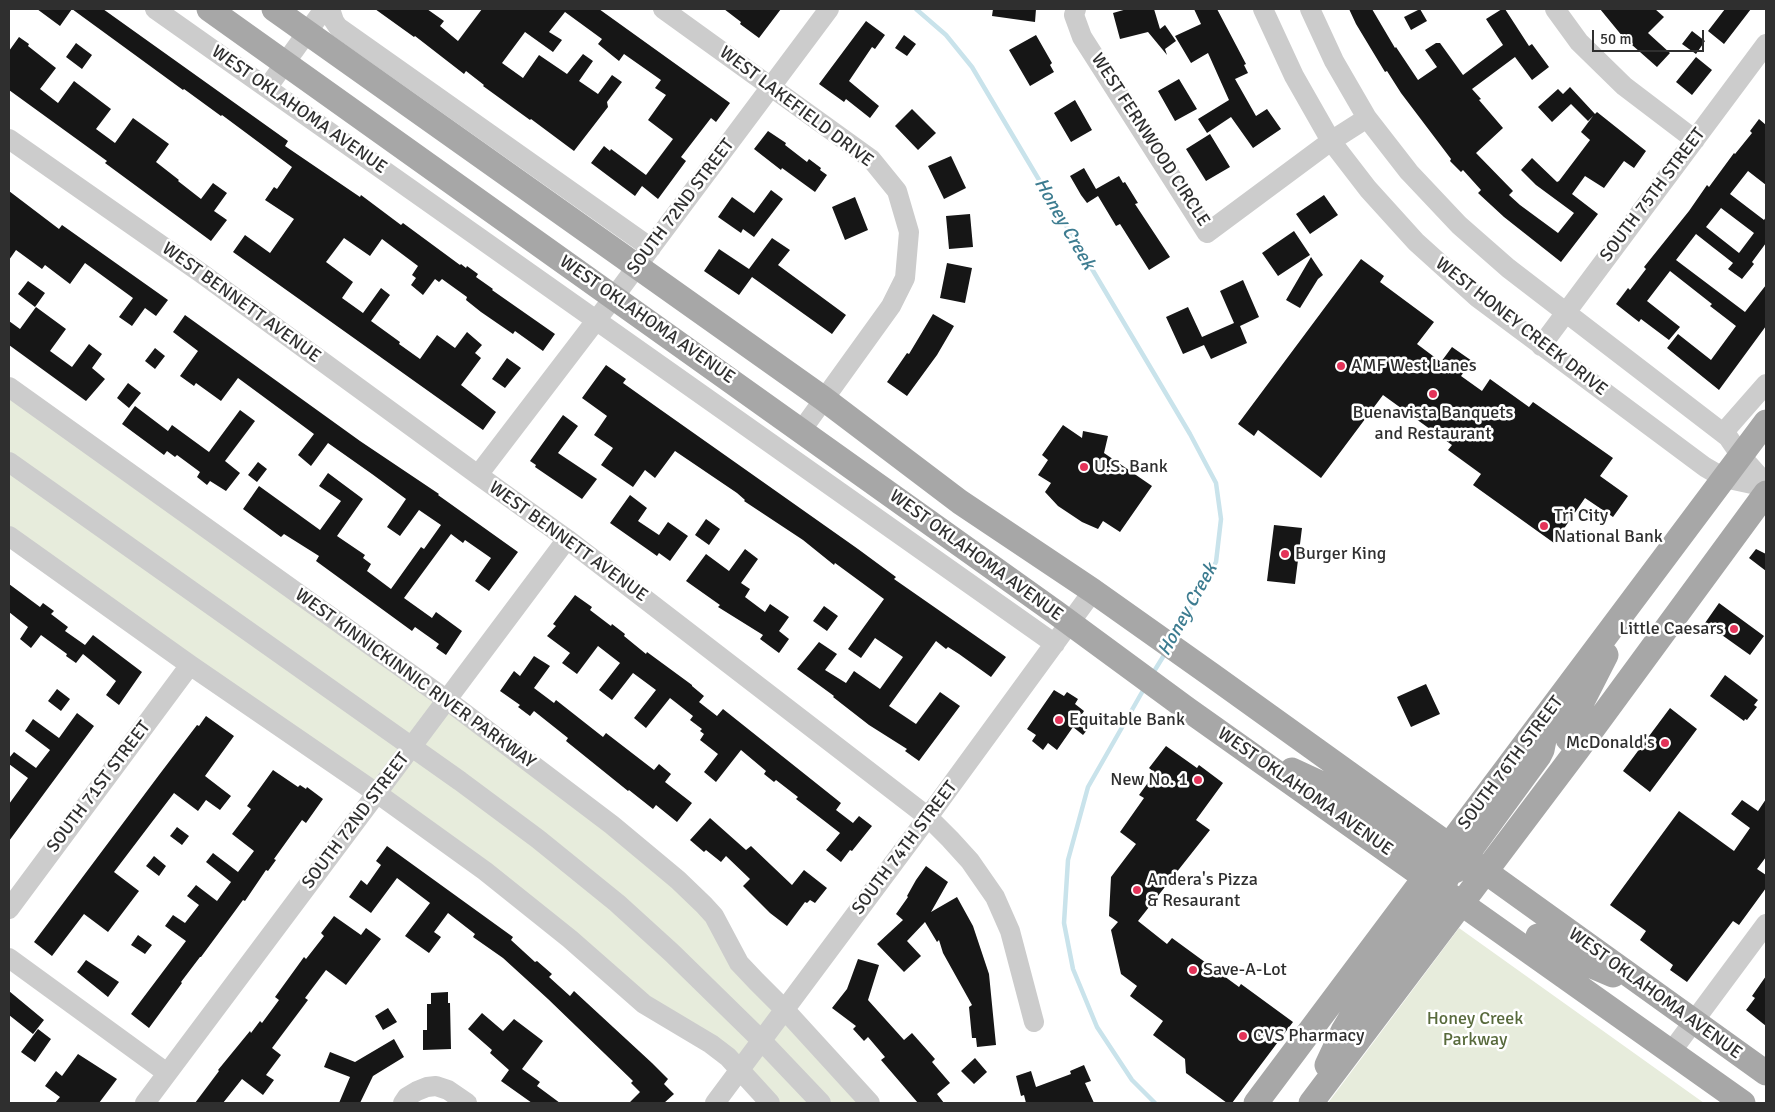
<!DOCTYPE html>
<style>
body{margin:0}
#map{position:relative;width:1775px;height:1112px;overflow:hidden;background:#fff;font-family:Signika,sans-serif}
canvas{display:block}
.frame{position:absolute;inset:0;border:10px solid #2f2f2f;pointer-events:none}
.scale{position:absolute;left:1592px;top:30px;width:112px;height:22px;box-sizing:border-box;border:2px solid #2f2f2f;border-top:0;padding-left:6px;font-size:15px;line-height:18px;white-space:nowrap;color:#2f2f2f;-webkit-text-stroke:4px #fff;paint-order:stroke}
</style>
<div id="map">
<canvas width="1775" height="1112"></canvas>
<div class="frame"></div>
<div class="scale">50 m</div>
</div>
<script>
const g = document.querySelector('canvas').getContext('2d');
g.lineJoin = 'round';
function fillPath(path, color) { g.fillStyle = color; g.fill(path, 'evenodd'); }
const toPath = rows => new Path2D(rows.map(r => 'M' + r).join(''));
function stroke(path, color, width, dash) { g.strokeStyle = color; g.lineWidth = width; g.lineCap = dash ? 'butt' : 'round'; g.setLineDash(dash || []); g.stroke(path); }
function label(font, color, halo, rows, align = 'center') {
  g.font = font + ' Signika,sans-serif'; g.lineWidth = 5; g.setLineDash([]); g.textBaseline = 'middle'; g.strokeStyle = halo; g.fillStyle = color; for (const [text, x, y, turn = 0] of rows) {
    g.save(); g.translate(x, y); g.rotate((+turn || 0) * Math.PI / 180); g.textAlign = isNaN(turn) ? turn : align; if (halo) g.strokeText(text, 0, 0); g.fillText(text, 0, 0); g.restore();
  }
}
fillPath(toPath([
 [9,397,612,831,687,898,859,1103,778,1103,673,1014,9,527],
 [1459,928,1704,1103,1328,1103]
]), '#e7ecdc');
stroke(toPath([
 [916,9,946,35,972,67,1190,434,1216,483,1221,519,1216,562,1173,639],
 [1153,673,1166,652],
 [1145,687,1088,787,1068,860,1064,923,1073,969,1097,1027,1132,1080,1155,1103]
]), '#c9e3eb', 4.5);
fillPath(toPath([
 [37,9,103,9,288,141,285,146,360,197,361,195,401,225,403,223,460,265,461,264,466,268,467,266,478,274,476,277,493,289,492,290,555,334,543,351,515,331,513,334,481,312,466,300,467,297,442,279,439,282,435,279,423,295,411,285,416,278,412,275,418,266,382,239,370,256,344,238,326,262,353,282,342,298,363,313,381,288,390,295,371,321,400,342,399,344,420,359,437,335,455,348,467,332,482,345,475,353,481,358,461,385,496,412,483,430,233,252,245,235,270,253,294,219,265,200,274,187,277,189,292,167,222,115,221,116,184,89,183,90,72,9,60,26],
 [375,9,427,9,444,21,440,26,458,41,482,9,599,9,730,103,716,122,711,118,681,157,686,161,658,199,642,186,635,196,591,163,604,146,610,151,611,149,646,175,673,139,648,120,666,95,655,88,661,80,624,54,619,61,598,44,602,39,565,12,549,32,562,40,553,52,525,32,502,63,523,78,539,55,567,74,583,54,593,61,579,81,598,94,612,75,622,82,607,102,608,107,574,151,531,119,530,120,483,86,484,85,466,71,464,74,415,36,414,37],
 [724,9,781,9,759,38,740,24,741,22],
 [993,9,1036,9,1035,22,992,16],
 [1127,9,1154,9,1160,29,1165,25,1176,41,1165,49,1167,55,1148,32,1120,39,1113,13],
 [1194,9,1217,9,1246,64,1244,65,1248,73,1235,79,1256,116,1267,109,1281,129,1253,148,1231,117,1207,133,1198,119,1229,100,1208,53,1191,63,1175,36,1201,24],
 [1349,9,1372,9,1395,48,1396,47,1418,80,1437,67,1425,50,1436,43,1440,43,1463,75,1503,45,1486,19,1502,9,1505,9,1529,46,1532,44,1549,67,1532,80,1515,57,1472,89,1481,99,1479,100,1503,128,1476,153,1513,191,1509,195,1520,205,1558,233,1574,213,1536,185,1521,170,1532,158,1557,182,1559,181,1590,140,1581,132,1593,116,1588,121,1571,104,1552,122,1538,107,1558,89,1563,94,1570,87,1595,114,1597,112,1646,151,1634,168,1624,161,1604,188,1585,176,1572,194,1598,214,1561,262,1504,217,1478,193,1481,190,1463,170,1461,172,1450,161,1451,159,1401,93,1387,71,1385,72,1356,24],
 [1420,9,1427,21,1411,30,1404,17],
 [1600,9,1655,9,1664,17,1648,33,1670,53,1657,67,1623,37],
 [1725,9,1751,9,1724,44,1708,31],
 [866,21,885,35,875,49,872,47,849,81,879,106,870,118,846,99,844,102,819,84],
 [1692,31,1705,41,1696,54,1682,44],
 [904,35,916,44,907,56,895,48],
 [1036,35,1052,63,1050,65,1054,72,1030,86,1009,50],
 [19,37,29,44,28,46,56,68,40,89,58,103,74,81,111,109,96,129,115,143,133,118,169,144,156,162,179,180,178,181,201,199,213,183,227,193,214,211,227,220,211,241,105,163,107,161,9,90,9,51],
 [76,43,92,55,82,69,66,57],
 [1696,57,1712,70,1692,95,1676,82],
 [1179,79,1197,109,1175,121,1158,91],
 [1075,100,1092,130,1071,142,1054,113],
 [912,109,936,133,918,150,895,126],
 [1759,119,1766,125,1766,185,1748,171,1730,194,1764,220,1766,217,1766,243,1752,262,1754,264,1742,279,1728,269,1733,263,1696,234,1676,260,1745,312,1766,285,1766,326,1719,390,1667,348,1678,334,1711,360,1736,326,1710,306,1712,304,1670,271,1647,301,1680,327,1669,340,1641,319,1639,322,1616,304,1628,288,1630,290,1646,269,1644,267,1689,211,1707,185,1709,187,1734,153,1735,154,1752,133,1750,131],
 [1721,208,1754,233,1739,253,1706,227],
 [768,131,786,143,785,145,807,162,809,159,821,168,820,170,827,175,815,192,782,168,781,170,754,149],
 [1210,134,1230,167,1206,181,1186,149],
 [951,156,966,188,944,199,928,166],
 [1084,168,1096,189,1119,176,1123,183,1125,182,1138,203,1135,204,1170,257,1149,270,1120,224,1116,226,1098,196,1087,203,1081,195,1070,176],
 [771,190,783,199,754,237,743,229,741,233,718,217,732,197,754,213],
 [9,191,59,229,62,225,168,300,156,316,145,308,132,326,119,317,133,298,85,263,70,284,45,265,42,269,16,250,9,260],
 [1324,195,1338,215,1310,234,1296,214],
 [855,197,868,230,845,240,832,207],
 [970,214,973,247,949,249,946,216],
 [1294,231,1310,255,1278,276,1262,253],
 [772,238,790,250,778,265,846,315,832,334,752,277,739,295,704,271,719,249,749,269],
 [1311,257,1323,275,1318,279,1300,308,1286,300],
 [1361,259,1384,276,1380,282,1434,322,1417,344,1441,362,1452,347,1472,361,1461,376,1482,391,1490,379,1529,407,1533,402,1613,458,1600,476,1628,496,1613,517,1585,498,1554,543,1473,485,1481,474,1448,450,1452,445,1383,395,1321,478,1258,430,1254,436,1238,424],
 [947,263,972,268,965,303,940,298],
 [1243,280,1259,317,1240,326,1247,343,1211,359,1204,345,1183,354,1166,317,1188,307,1202,337,1234,323,1220,291],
 [28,281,45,293,35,307,18,294],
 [36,307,66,329,50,351,72,367,89,344,102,354,92,368,105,379,86,401,9,345,9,321,20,329],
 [933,314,954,326,937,355,907,396,887,382,907,353,909,354],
 [185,315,360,441,439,494,438,495,518,552,489,591,475,581,491,558,465,540,463,543,451,534,404,598,432,618,436,612,462,631,446,655,436,648,439,644,415,627,412,631,316,561,319,556,284,534,281,537,243,509,259,486,320,530,341,501,319,486,328,473,363,499,337,536,365,555,363,558,371,564,367,571,391,589,421,547,424,549,441,525,419,510,400,536,387,527,406,499,372,474,328,443,311,466,298,455,314,434,238,378,221,401,196,383,194,386,180,376,198,351,173,332],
 [155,348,165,356,155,369,145,361],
 [507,358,521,368,505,388,492,379],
 [606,365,626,379,623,383,661,410,858,549,896,577,894,579,1006,657,991,677,959,654,948,647,946,649,936,641,889,706,916,724,940,692,960,706,919,761,905,751,907,749,869,725,833,697,834,696,797,669,819,642,837,654,825,670,846,683,854,671,880,689,903,657,875,638,861,658,848,649,884,599,835,563,834,565,803,540,744,501,745,500,737,493,675,451,655,478,645,470,633,487,601,465,613,448,594,435,607,416,582,398],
 [128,383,141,393,129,408,117,398],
 [135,406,168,431,172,425,209,452,240,410,255,421,225,461,240,473,226,491,210,481,207,485,197,477,200,472,177,455,175,457,167,451,164,455,122,424],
 [563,415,578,426,558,453,597,479,582,499,535,467,536,465,530,461],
 [1063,425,1082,438,1083,431,1108,436,1104,453,1152,486,1120,532,1103,521,1098,529,1082,522,1058,506,1045,492,1051,483,1038,475,1048,460,1042,455],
 [258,462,267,469,257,482,248,475],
 [630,495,647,508,638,521,659,535,668,522,688,536,670,561,659,553,657,556,610,523],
 [706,519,720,529,709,545,695,535],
 [1274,525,1302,528,1295,584,1267,581],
 [745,549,758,559,741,583,750,589,745,597,765,612,770,604,789,617,779,631,789,639,779,653,760,639,763,635,718,607,720,605,686,581,706,554,729,571],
 [1756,549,1766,554,1766,571,1749,558],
 [9,584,40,607,43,603,54,611,51,614,68,627,65,631,85,645,93,635,142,672,119,705,106,695,116,681,83,654,76,663,66,656,67,654,41,635,31,648,20,639,28,627,9,612],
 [575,595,592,607,590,610,611,626,612,624,625,634,624,636,646,654,647,652,692,685,692,686,704,696,699,702,717,716,723,709,841,803,836,810,853,823,859,816,872,826,852,851,850,850,841,862,826,850,840,833,796,799,798,797,776,780,774,782,764,774,766,771,741,750,716,782,704,772,718,754,700,740,704,734,700,731,702,729,690,720,693,716,670,698,646,728,634,718,656,690,633,673,612,700,599,690,620,663,598,646,577,674,562,663,570,653,547,636,556,626,553,624],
 [1719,603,1764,636,1750,655,1705,623],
 [824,606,838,616,827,631,813,621],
 [534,656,550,666,534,688,554,703,556,700,603,737,606,733,654,770,659,764,671,774,665,782,692,803,677,822,656,805,653,809,629,790,628,791,566,741,568,738,534,711,530,716,518,707,520,705,500,691,514,671,520,676],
 [1725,675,1758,700,1754,705,1757,707,1747,720,1745,719,1744,721,1710,696],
 [1426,684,1440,714,1411,727,1397,697],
 [57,689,70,699,61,711,48,701],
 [1054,690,1064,696,1067,692,1078,699,1075,704,1084,711,1081,716,1092,724,1083,735,1073,727,1057,750,1048,743,1043,750,1032,741,1036,735,1027,729],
 [1670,708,1697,729,1650,792,1623,771],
 [77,713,94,726,9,841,9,804,28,778,9,764,9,758,14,752,36,768,50,750,25,731,33,719,59,738],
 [206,716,234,736,205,776,231,796,220,810,206,800,198,811,174,793,114,872,139,891,108,932,84,914,52,956,34,942,159,775,197,725,199,726],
 [1166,746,1197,768,1199,765,1223,783,1196,820,1210,830,1138,921,1167,944,1172,938,1239,987,1241,984,1293,1022,1232,1103,1227,1103,1186,1073,1185,1059,1153,1035,1163,1021,1130,996,1137,986,1121,974,1111,930,1118,922,1109,916,1111,877,1136,844,1120,832,1144,798,1139,795,1155,773,1149,768],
 [273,770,298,787,300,785,306,789,307,787,323,799,306,823,302,820,274,859,276,860,268,871,266,870,245,901,243,900,235,911,201,957,200,957,181,982,182,983,149,1028,131,1014,186,941,165,926,173,915,185,923,199,905,187,896,196,885,217,901,231,882,206,862,213,853,238,872,254,851,232,834,251,809,247,806],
 [1766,799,1766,857,1757,869,1766,875,1766,888,1739,925,1733,921,1687,982,1670,970,1673,965,1640,940,1646,931,1610,905,1679,811,1734,851,1750,828,1731,814,1742,800,1758,811],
 [710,818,746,850,751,846,792,885,804,870,827,888,815,903,810,900,807,903,805,902,787,926,770,913,743,886,750,879,726,856,721,862,706,850,704,852,690,840],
 [177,827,189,836,182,845,170,836],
 [387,846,513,937,511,940,535,962,537,961,552,974,549,977,570,996,574,991,652,1063,668,1079,664,1084,674,1094,664,1103,629,1103,640,1092,631,1083,633,1081,548,999,503,958,473,937,475,934,448,913,434,932,441,937,429,953,405,936,430,903,397,878,371,913,349,897,361,880,367,885,381,865,376,861],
 [154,856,166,866,159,876,146,866],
 [926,866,948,882,931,912,957,897,973,926,989,974,996,1045,977,1047,976,1038,972,1038,969,1007,972,1005,943,953,939,940,937,942,925,922,907,941,921,956,904,972,877,944,903,920,896,914,908,897,907,896,916,880],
 [334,916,361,935,366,928,381,939,346,985,326,970,305,998,308,1000,272,1048,281,1055,266,1075,274,1080,263,1095,242,1079,223,1103,195,1103,219,1071,218,1070,250,1031,251,1033,260,1021,262,1023,279,1000,275,997,304,957,306,959,324,936,321,933],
 [138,935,152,945,145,954,131,945],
 [858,959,879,965,868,1000,904,1040,912,1033,935,1059,932,1062,950,1083,937,1094,944,1103,918,1103,881,1060,885,1057,868,1037,864,1041,853,1029,856,1026,832,1008,847,989],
 [86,960,119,982,108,997,77,972],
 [1766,976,1766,1026,1746,1010,1755,998,1752,996],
 [9,991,44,1020,33,1034,9,1015],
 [448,992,448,1003,450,1003,451,1049,423,1050,423,1030,427,1030,427,1004,431,1004,431,993],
 [388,1008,397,1022,383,1030,375,1016],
 [482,1013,503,1031,514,1019,543,1041,522,1069,540,1082,537,1086,560,1103,532,1103,501,1081,509,1070,490,1053,492,1050,468,1029],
 [38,1029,51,1039,35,1062,21,1052],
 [394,1039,404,1057,373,1076,360,1103,339,1103,350,1077,324,1067,330,1052,355,1062],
 [78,1054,117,1079,99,1103,55,1103,60,1097,45,1086,56,1071,62,1076],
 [975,1058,987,1072,974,1084,961,1071],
 [1084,1065,1091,1081,1085,1083,1094,1103,1026,1103,1024,1095,1021,1096,1016,1076,1031,1071,1036,1087,1071,1074,1070,1071]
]), '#161616');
stroke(toPath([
 [155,9,1055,644],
 [330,9,334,21,338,27,651,248],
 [663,9,871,159,897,191,909,232,905,278,891,306,801,431],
 [1076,9,1074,15,1082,37,1207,233,1331,141,1367,118],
 [1263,9,1294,76,1331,141,1368,189,1416,242,1478,298,1705,467,1724,478,1766,487],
 [1310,9,1334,61,1367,118,1409,172,1459,225,1508,268,1728,437,1741,456,1766,484],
 [1555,9,1579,42,1624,86,1695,140],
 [267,88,324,9],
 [9,139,201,273,478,475,567,539,928,817,950,839,970,861,995,897,1010,931,1034,1022],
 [1541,346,1766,44],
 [9,387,447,700,612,825,678,880,704,905,714,916,739,963,756,981,785,1010,870,1103],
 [1723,433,1766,384],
 [9,462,460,781,538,839,617,903,672,953,762,1041,821,1103],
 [478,475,614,297,829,9],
 [9,536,190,665,378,794,485,871,570,939,644,1004,711,1044,728,1057,770,1103],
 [9,909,190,665],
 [9,958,167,1073],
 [1671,1052,1766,924],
 [145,1103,567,539],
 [403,1103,407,1097,417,1091,427,1087,436,1086,448,1090,467,1103],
 [715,1103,928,817,1093,591]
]), '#ccc', 20);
stroke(toPath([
 [209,9,1055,612,1187,709,1743,1103],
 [274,9,824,399,960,502,1093,591,1213,676,1766,1073],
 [1578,749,1568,739,1566,728,1569,721,1583,700,1606,655],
 [1292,770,1333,789,1426,856],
 [1455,871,1539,756,1542,750,1548,720],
 [1538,936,1566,955,1613,975],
 [1327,1065,1343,1031,1373,981,1442,888,1449,874],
 [1256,1103,1766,422],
 [1311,1103,1578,749,1766,493]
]), '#a7a7a7', 25);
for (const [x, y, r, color] of [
 [1341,366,5,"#e33359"],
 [1433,394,5,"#e33359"],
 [1084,467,5,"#e33359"],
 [1544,526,5,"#e33359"],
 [1285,554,5,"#e33359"],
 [1734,629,5,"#e33359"],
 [1059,720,5,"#e33359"],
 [1665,743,5,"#e33359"],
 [1198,780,5,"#e33359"],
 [1137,890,5,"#e33359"],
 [1193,970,5,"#e33359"],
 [1243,1036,5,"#e33359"]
]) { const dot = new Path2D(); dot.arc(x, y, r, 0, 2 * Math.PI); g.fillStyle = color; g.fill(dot); stroke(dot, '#fff', 2); }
label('18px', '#2f2f2f', '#fff', [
 ["WEST LAKEFIELD DRIVE",796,107,37],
 ["WEST OKLAHOMA AVENUE",299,110,35],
 ["WEST FERNWOOD CIRCLE",1150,140,57],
 ["SOUTH 75TH STREET",1653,195,-53],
 ["SOUTH 72ND STREET",681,207,-53],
 ["WEST BENNETT AVENUE",241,303,36],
 ["WEST OKLAHOMA AVENUE",647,320,35],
 ["WEST HONEY CREEK DRIVE",1521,327,38],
 ["WEST BENNETT AVENUE",568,542,36],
 ["WEST OKLAHOMA AVENUE",976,556,36],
 ["WEST KINNICKINNIC RIVER PARKWAY",415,679,36],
 ["SOUTH 76TH STREET",1511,763,-53],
 ["SOUTH 71ST STREET",99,787,-53],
 ["WEST OKLAHOMA AVENUE",1305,792,35],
 ["SOUTH 72ND STREET",356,821,-53],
 ["SOUTH 74TH STREET",905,848,-53],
 ["WEST OKLAHOMA AVENUE",1655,994,36]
]);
label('18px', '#2f2f2f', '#fff', [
 ["AMF West Lanes",1351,366],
 ["Buenavista Banquets",1433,413,"center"],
 ["and Restaurant",1433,434,"center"],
 ["U.S. Bank",1094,467],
 ["Tri City",1554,516],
 ["National Bank",1554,537],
 ["Burger King",1295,554],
 ["Little Caesars",1724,629,"right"],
 ["Equitable Bank",1069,720],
 ["McDonald's",1655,743,"right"],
 ["New No. 1",1188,780,"right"],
 ["Andera's Pizza",1147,880],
 ["& Resaurant",1147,901],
 ["Save-A-Lot",1203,970],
 ["CVS Pharmacy",1253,1036]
], 'left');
label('18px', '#586a3c', '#fff', [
 ["Honey Creek",1475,1019],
 ["Parkway",1475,1040]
]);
label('italic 19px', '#3d7c90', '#fff', [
 ["Honey Creek",1064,224,60],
 ["Honey Creek",1188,610,-61]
]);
</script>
